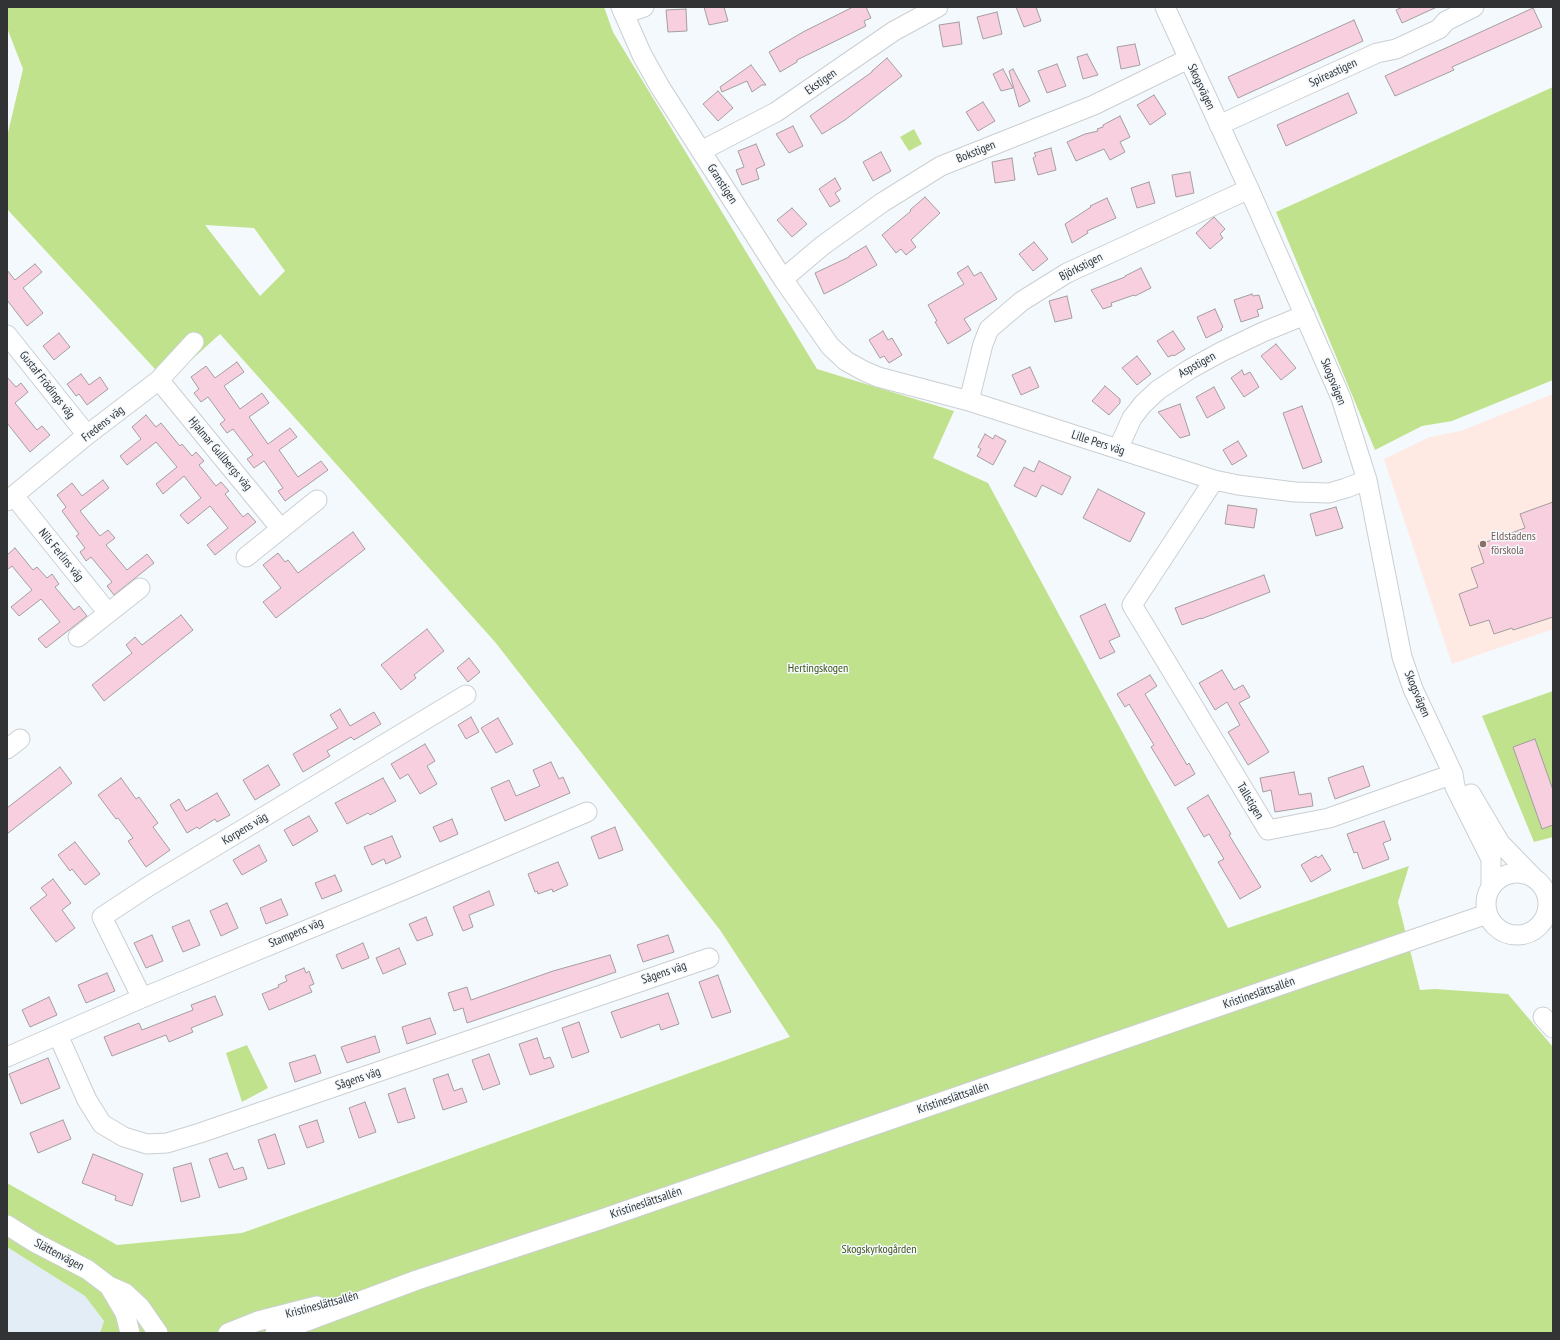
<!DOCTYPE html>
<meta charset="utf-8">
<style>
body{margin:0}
#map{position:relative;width:1560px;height:1340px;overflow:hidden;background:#f4f9fd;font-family:"PT Sans Narrow",sans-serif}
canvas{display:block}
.frame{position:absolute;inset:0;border:8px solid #313334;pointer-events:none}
</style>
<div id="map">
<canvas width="1560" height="1340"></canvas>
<div class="frame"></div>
</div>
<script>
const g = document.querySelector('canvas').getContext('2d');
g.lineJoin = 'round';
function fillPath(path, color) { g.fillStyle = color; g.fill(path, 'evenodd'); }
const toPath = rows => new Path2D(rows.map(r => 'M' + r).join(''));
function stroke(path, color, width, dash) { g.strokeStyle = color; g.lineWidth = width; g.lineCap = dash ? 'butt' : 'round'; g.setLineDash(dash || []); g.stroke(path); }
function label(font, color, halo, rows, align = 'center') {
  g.font = font + ' "PT Sans Narrow",sans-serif'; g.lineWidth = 3; g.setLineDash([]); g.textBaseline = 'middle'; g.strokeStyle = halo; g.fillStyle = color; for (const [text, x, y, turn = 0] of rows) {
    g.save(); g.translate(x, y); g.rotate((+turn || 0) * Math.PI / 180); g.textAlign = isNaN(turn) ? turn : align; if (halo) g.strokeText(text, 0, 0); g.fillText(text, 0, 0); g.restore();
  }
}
fillPath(toPath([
 [7,1247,85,1296,104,1321,100,1333,7,1333]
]), '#e2edf6');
fillPath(toPath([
 [1553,394,1553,629,1452,664,1384,459,1430,437,1461,431]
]), '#fee9e3');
fillPath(toPath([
 [7,7,604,7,613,32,817,369,954,411,933,458,988,483,1228,928,1409,866,1398,902,1420,990,1435,989,1508,994,1553,1047,1553,1333,100,1333,104,1321,85,1296,7,1247,7,1183,117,1245,242,1233,790,1037,720,930,495,642,220,334,167,382,7,209,7,137,23,69,7,28],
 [205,225,254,228,285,271,260,296],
 [1553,87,1553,380,1452,421,1422,426,1375,450,1276,212],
 [914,129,922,144,909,151,900,137],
 [1553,691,1553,837,1534,842,1482,716],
 [247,1045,268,1088,242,1102,226,1053]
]), '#c1e28d');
const building = toPath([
 [704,7,724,7,728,21,709,25,704,7],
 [853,7,866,7,871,18,864,21,866,26,797,60,797,62,780,72,769,52,803,32,853,7],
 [1016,7,1036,7,1041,21,1024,27,1016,7],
 [1403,7,1437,7,1402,23,1396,10,1403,7],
 [1533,8,1542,27,1452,67,1454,70,1395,96,1385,76,1533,8],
 [686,9,687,31,668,32,666,10,686,9],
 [997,12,1002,34,983,39,977,17,997,12],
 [1354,20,1363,41,1238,98,1228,77,1354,20],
 [959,22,962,44,943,47,939,25,959,22],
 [1135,44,1140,65,1121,69,1117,47,1135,44],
 [1087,54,1098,75,1083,79,1077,57,1087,54],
 [887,58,902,76,845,120,822,134,810,116,872,72,872,71,887,58],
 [1057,64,1066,86,1047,93,1038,71,1057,64],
 [751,65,766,85,762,85,752,92,747,81,722,92,720,87,751,65],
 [1003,69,1013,88,1001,91,993,74,1003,69],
 [1013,69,1030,101,1019,107,1009,71,1013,69],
 [718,91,733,108,718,121,703,104,718,91],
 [1348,93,1357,113,1286,146,1277,125,1348,93],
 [1154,95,1166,114,1150,125,1137,105,1154,95],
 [983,102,995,121,978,131,966,112,983,102],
 [1120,116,1130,137,1120,142,1125,152,1110,160,1104,149,1076,161,1067,142,1085,134,1098,131,1097,129,1103,127,1103,125,1120,116],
 [793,126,803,146,789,153,776,134,793,126],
 [756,144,765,165,756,169,759,179,742,185,736,170,744,167,738,151,756,144],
 [1051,148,1056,170,1038,175,1033,158,1036,156,1034,153,1051,148],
 [881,152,891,171,873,181,863,162,881,152],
 [1012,158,1015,180,995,183,992,162,1012,158],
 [1190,172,1194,193,1176,197,1172,175,1190,172],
 [835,178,841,189,835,193,840,201,830,207,819,189,835,178],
 [1149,182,1155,203,1137,208,1131,188,1149,182],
 [925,197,940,213,911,240,916,247,906,255,901,249,896,253,882,235,911,211,910,210,925,197],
 [1107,198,1116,218,1087,231,1088,233,1072,243,1065,224,1091,207,1090,206,1107,198],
 [792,208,807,224,792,237,777,220,792,208],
 [1214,217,1225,229,1220,234,1223,238,1210,249,1196,233,1214,217],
 [1034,242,1048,259,1033,271,1019,254,1034,242],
 [866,246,877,265,842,285,824,294,815,273,849,257,849,256,866,246],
 [35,264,42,272,23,288,43,313,27,326,7,300,7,270,15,280,35,264],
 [968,266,974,276,981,272,997,299,964,319,971,330,948,344,935,322,937,321,928,305,964,284,957,273,968,266],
 [1141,268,1151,288,1135,296,1134,295,1111,303,1112,306,1103,309,1091,290,1125,277,1125,276,1141,268],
 [1252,294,1253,296,1259,295,1263,308,1257,310,1259,316,1241,322,1234,300,1252,294],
 [1067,296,1072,318,1055,322,1049,301,1067,296],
 [1215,309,1223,327,1221,329,1222,330,1206,338,1197,317,1215,309],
 [883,331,888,340,892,338,902,355,889,363,884,356,880,358,869,340,883,331],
 [1173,331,1185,349,1174,356,1173,355,1168,357,1157,341,1173,331],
 [59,333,70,347,54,360,43,346,59,333],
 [1276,344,1296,368,1281,380,1261,356,1276,344],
 [1137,356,1151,374,1137,385,1122,368,1137,356],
 [237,362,244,372,224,386,240,409,262,393,269,403,249,417,268,444,290,428,297,437,279,450,298,477,321,461,328,470,285,501,278,491,283,488,264,461,254,468,247,459,253,455,233,429,227,433,220,424,225,420,208,397,201,402,194,393,199,389,191,377,206,366,215,378,237,362],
 [1030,367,1039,387,1021,395,1012,375,1030,367],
 [1242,370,1244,375,1250,372,1259,387,1244,397,1231,378,1242,370],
 [81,374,89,385,100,377,108,389,87,405,79,394,76,396,67,384,81,374],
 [7,377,16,387,21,383,28,392,15,403,37,430,42,426,50,435,30,452,7,423,7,377],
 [1105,386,1120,399,1120,403,1109,415,1092,401,1105,386],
 [1214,387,1225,408,1207,418,1196,397,1214,387],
 [1180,404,1190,435,1180,438,1158,412,1180,404],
 [1302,406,1322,462,1303,469,1283,413,1302,406],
 [146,415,156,427,161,423,180,446,182,444,192,456,196,452,204,461,199,465,216,486,221,482,229,491,225,494,243,517,248,513,256,522,215,555,207,545,228,528,210,506,188,524,180,515,201,498,184,476,163,494,156,484,177,467,156,442,127,465,120,456,141,439,132,427,146,415],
 [985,434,993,439,995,435,1006,441,993,465,977,456,981,449,978,447,985,434],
 [1238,441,1247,456,1232,465,1223,450,1238,441],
 [1039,461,1071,477,1062,495,1042,485,1036,497,1014,486,1024,467,1034,472,1039,461],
 [103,480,109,488,80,511,100,536,108,530,115,538,106,545,127,570,147,554,154,563,114,595,107,586,112,582,91,557,86,561,80,552,85,548,76,536,79,534,62,511,66,507,57,495,72,483,82,496,103,480],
 [1098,489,1145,513,1130,542,1083,518,1098,489],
 [1553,502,1553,617,1513,630,1512,628,1494,634,1489,620,1470,626,1459,594,1478,587,1471,568,1484,563,1478,545,1525,528,1520,514,1553,502],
 [1228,505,1257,509,1254,528,1225,524,1228,505],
 [1336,507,1343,528,1316,536,1310,514,1336,507],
 [353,532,365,549,276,618,263,602,281,588,263,565,278,553,285,562,288,560,298,573,353,532],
 [15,548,33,570,37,567,47,578,52,574,59,584,55,587,74,610,79,606,87,616,46,648,38,639,60,622,41,599,19,616,11,607,32,590,12,566,7,570,7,555,15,548],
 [1264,575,1270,592,1201,619,1201,618,1182,625,1175,608,1264,575],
 [1105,604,1120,636,1109,641,1115,652,1100,659,1080,616,1105,604],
 [181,615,193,630,104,701,92,685,132,653,126,645,135,637,142,645,181,615],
 [427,629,444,651,414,675,416,678,401,690,381,665,427,629],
 [469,658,480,672,468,682,457,668,469,658],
 [1222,670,1234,690,1243,685,1250,697,1239,703,1269,752,1248,765,1228,732,1240,725,1227,702,1215,710,1199,683,1222,670],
 [1150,675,1157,686,1145,694,1187,765,1189,763,1195,774,1175,786,1151,747,1154,745,1129,704,1125,707,1117,694,1150,675],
 [340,709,350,726,374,712,381,724,354,740,351,737,327,751,330,756,303,772,293,754,338,728,330,715,340,709],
 [471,717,479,732,466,739,458,725,471,717],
 [498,718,513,744,496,753,481,728,498,718],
 [1535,739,1553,790,1553,825,1542,829,1513,747,1535,739],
 [425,744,435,761,427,766,437,784,420,794,408,774,400,779,391,764,425,744],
 [551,762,559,779,563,777,570,793,505,821,491,788,509,780,516,796,540,786,533,770,551,762],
 [268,765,280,785,255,800,243,780,268,765],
 [1363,766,1370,786,1335,799,1328,778,1363,766],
 [60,767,72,783,7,834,7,808,60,767],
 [1294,772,1299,795,1311,793,1313,806,1275,812,1271,790,1263,792,1260,778,1294,772],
 [121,778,136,799,139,797,158,823,153,827,170,850,146,867,128,841,133,838,118,818,116,819,98,795,121,778],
 [383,778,396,801,370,815,368,813,347,824,335,803,383,778],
 [217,793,230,815,217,822,215,819,199,829,197,827,187,833,170,805,179,799,186,811,217,793],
 [1208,795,1231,834,1229,835,1261,887,1240,899,1218,862,1224,859,1209,834,1204,837,1187,808,1208,795],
 [309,816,318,831,293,846,284,830,309,816],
 [452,819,458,834,440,842,433,827,452,819],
 [1384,821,1391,840,1383,843,1389,859,1363,869,1357,852,1354,853,1347,834,1384,821],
 [615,827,623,850,599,859,591,837,615,827],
 [392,836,401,857,386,864,384,859,372,865,364,847,392,836],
 [75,842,100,874,85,885,72,869,70,871,58,855,75,842],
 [259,845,267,861,242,875,233,860,259,845],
 [1322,855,1331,870,1311,882,1301,865,1316,856,1318,858,1322,855],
 [558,862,568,885,553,892,552,889,538,894,537,891,535,892,528,874,558,862],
 [335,875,342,891,322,899,315,883,335,875],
 [53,879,71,903,62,910,75,928,56,942,30,908,47,895,41,888,53,879],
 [489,891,494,905,469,915,473,927,463,931,453,907,489,891],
 [281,899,288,915,266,924,260,908,281,899],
 [227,903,238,928,221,936,210,911,227,903],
 [426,917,433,935,417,941,409,924,426,917],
 [189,920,200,945,183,952,172,927,189,920],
 [152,935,163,961,146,968,134,943,152,935],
 [668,935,674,952,643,962,637,945,668,935],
 [363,943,369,958,342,969,336,955,363,943],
 [399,948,406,964,383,974,376,958,399,948],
 [610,955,616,972,467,1023,463,1008,454,1011,448,993,467,987,471,1000,553,971,610,955],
 [304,968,306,973,309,971,314,984,309,986,312,992,269,1010,262,994,279,987,278,985,287,981,285,976,304,968],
 [107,973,115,991,86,1003,78,985,107,973],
 [718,975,731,1012,712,1018,699,982,718,975],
 [668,993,679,1024,661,1030,659,1024,621,1038,611,1012,668,993],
 [215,996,223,1015,191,1028,193,1032,169,1042,166,1035,112,1056,104,1037,139,1023,142,1030,193,1010,191,1005,215,996],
 [49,997,57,1015,30,1027,22,1010,49,997],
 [430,1018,436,1034,407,1044,402,1027,430,1018],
 [579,1022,589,1052,572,1058,562,1028,579,1022],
 [375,1036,380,1052,347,1063,341,1047,375,1036],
 [537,1038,544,1059,550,1057,554,1067,530,1075,519,1044,537,1038],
 [489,1054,500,1084,483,1090,472,1060,489,1054],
 [315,1055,321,1073,295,1082,289,1063,315,1055],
 [48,1058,60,1088,21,1104,9,1074,48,1058],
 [448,1074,454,1091,462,1088,467,1102,443,1110,433,1079,448,1074],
 [405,1088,415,1118,398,1123,388,1094,405,1088],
 [365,1102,376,1132,359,1138,349,1108,365,1102],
 [63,1120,71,1139,38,1153,30,1133,63,1120],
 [317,1120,324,1142,307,1148,299,1126,317,1120],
 [275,1134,285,1164,268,1169,258,1140,275,1134],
 [227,1153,234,1170,243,1167,247,1179,219,1188,209,1159,227,1153],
 [93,1154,143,1174,132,1206,115,1200,116,1196,82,1183,93,1154],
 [191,1163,200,1197,181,1202,173,1168,191,1163]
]);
fillPath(building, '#f7cfde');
stroke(building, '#a39e9f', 1);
const minor = toPath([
 [621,7,642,55,660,87,783,279,830,346,846,361,864,371,878,377,969,401,1214,480,1238,485,1295,492,1329,493,1346,488,1367,480],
 [1165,7,1249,189,1341,398,1367,480,1402,657,1413,689,1453,774,1455,787,1491,859,1491,886],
 [624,14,644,7],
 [1219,125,1377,53,1396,49,1439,29,1446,21,1474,7],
 [701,151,776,112,894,31,938,7],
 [783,279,822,246,883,202,941,166,1094,105,1188,59],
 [7,335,87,435],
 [159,380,281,529],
 [969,401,983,344,989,329,1022,301,1067,273,1249,189],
 [1118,449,1132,418,1143,404,1158,390,1190,369,1221,352,1263,332,1305,315],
 [1214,480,1132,605,1268,830,1329,818,1453,774],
 [14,496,108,613],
 [7,501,87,435,159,380,194,342],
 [246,557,317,500],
 [78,637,140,588],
 [7,749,20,739],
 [1471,794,1500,843,1532,876],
 '1486 904a31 31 0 1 1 62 0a31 31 0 1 1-62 0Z',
 [142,998,102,917,149,886,466,695],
 [1543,1017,1553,1028],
 [58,1035,87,1100,102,1124,124,1137,147,1144,167,1143,200,1133,709,958],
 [7,1057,142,998,408,888,587,812],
 [7,1225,34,1242,88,1270,109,1286,125,1293,140,1307,158,1333],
 [109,1286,125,1313,130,1333],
 [228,1333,258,1321,317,1306],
 [275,1333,417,1280,602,1219,1487,914]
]);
stroke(minor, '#cacfd2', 21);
stroke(minor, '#fff', 19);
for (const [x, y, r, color] of [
 [1483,544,4,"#8d6e63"]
]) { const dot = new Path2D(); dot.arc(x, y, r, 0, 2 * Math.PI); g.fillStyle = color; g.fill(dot); stroke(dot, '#f4f9fd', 1.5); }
label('12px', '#313334', '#f4f9fd', [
 ["Spireastigen",1333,73,-25],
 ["Ekstigen",821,82,-35],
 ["Skogsvägen",1201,87,65],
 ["Bokstigen",976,152,-22],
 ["Granstigen",722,184,57],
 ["Björkstigen",1081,267,-27],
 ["Aspstigen",1197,365,-29],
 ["Skogsvägen",1333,382,68],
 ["Gustaf Frödings väg",47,385,52],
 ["Fredens väg",103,424,-38],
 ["Lille Pers väg",1098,443,18],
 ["Hjalmar Gullbergs väg",220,454,50],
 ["Nils Ferlins väg",61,555,51],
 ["Skogsvägen",1417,694,67],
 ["Tallstigen",1250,801,59],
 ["Korpens väg",245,829,-31],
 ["Stampens väg",296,933,-23],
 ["Sågens väg",664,973,-19],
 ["Kristineslättsallén",1259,993,-19],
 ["Sågens väg",358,1079,-19],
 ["Kristineslättsallén",953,1098,-19],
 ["Kristineslättsallén",646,1203,-19],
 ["Slättenvägen",59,1255,28],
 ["Kristineslättsallén",322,1305,-15]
]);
label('12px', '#785e54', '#f4f9fd', [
 ["Eldstadens",1491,537],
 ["förskola",1491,551]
], 'left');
label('12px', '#3f5414', '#f4f9fd', [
 ["Hertingskogen",818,669],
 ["Skogskyrkogården",879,1250]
]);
</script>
